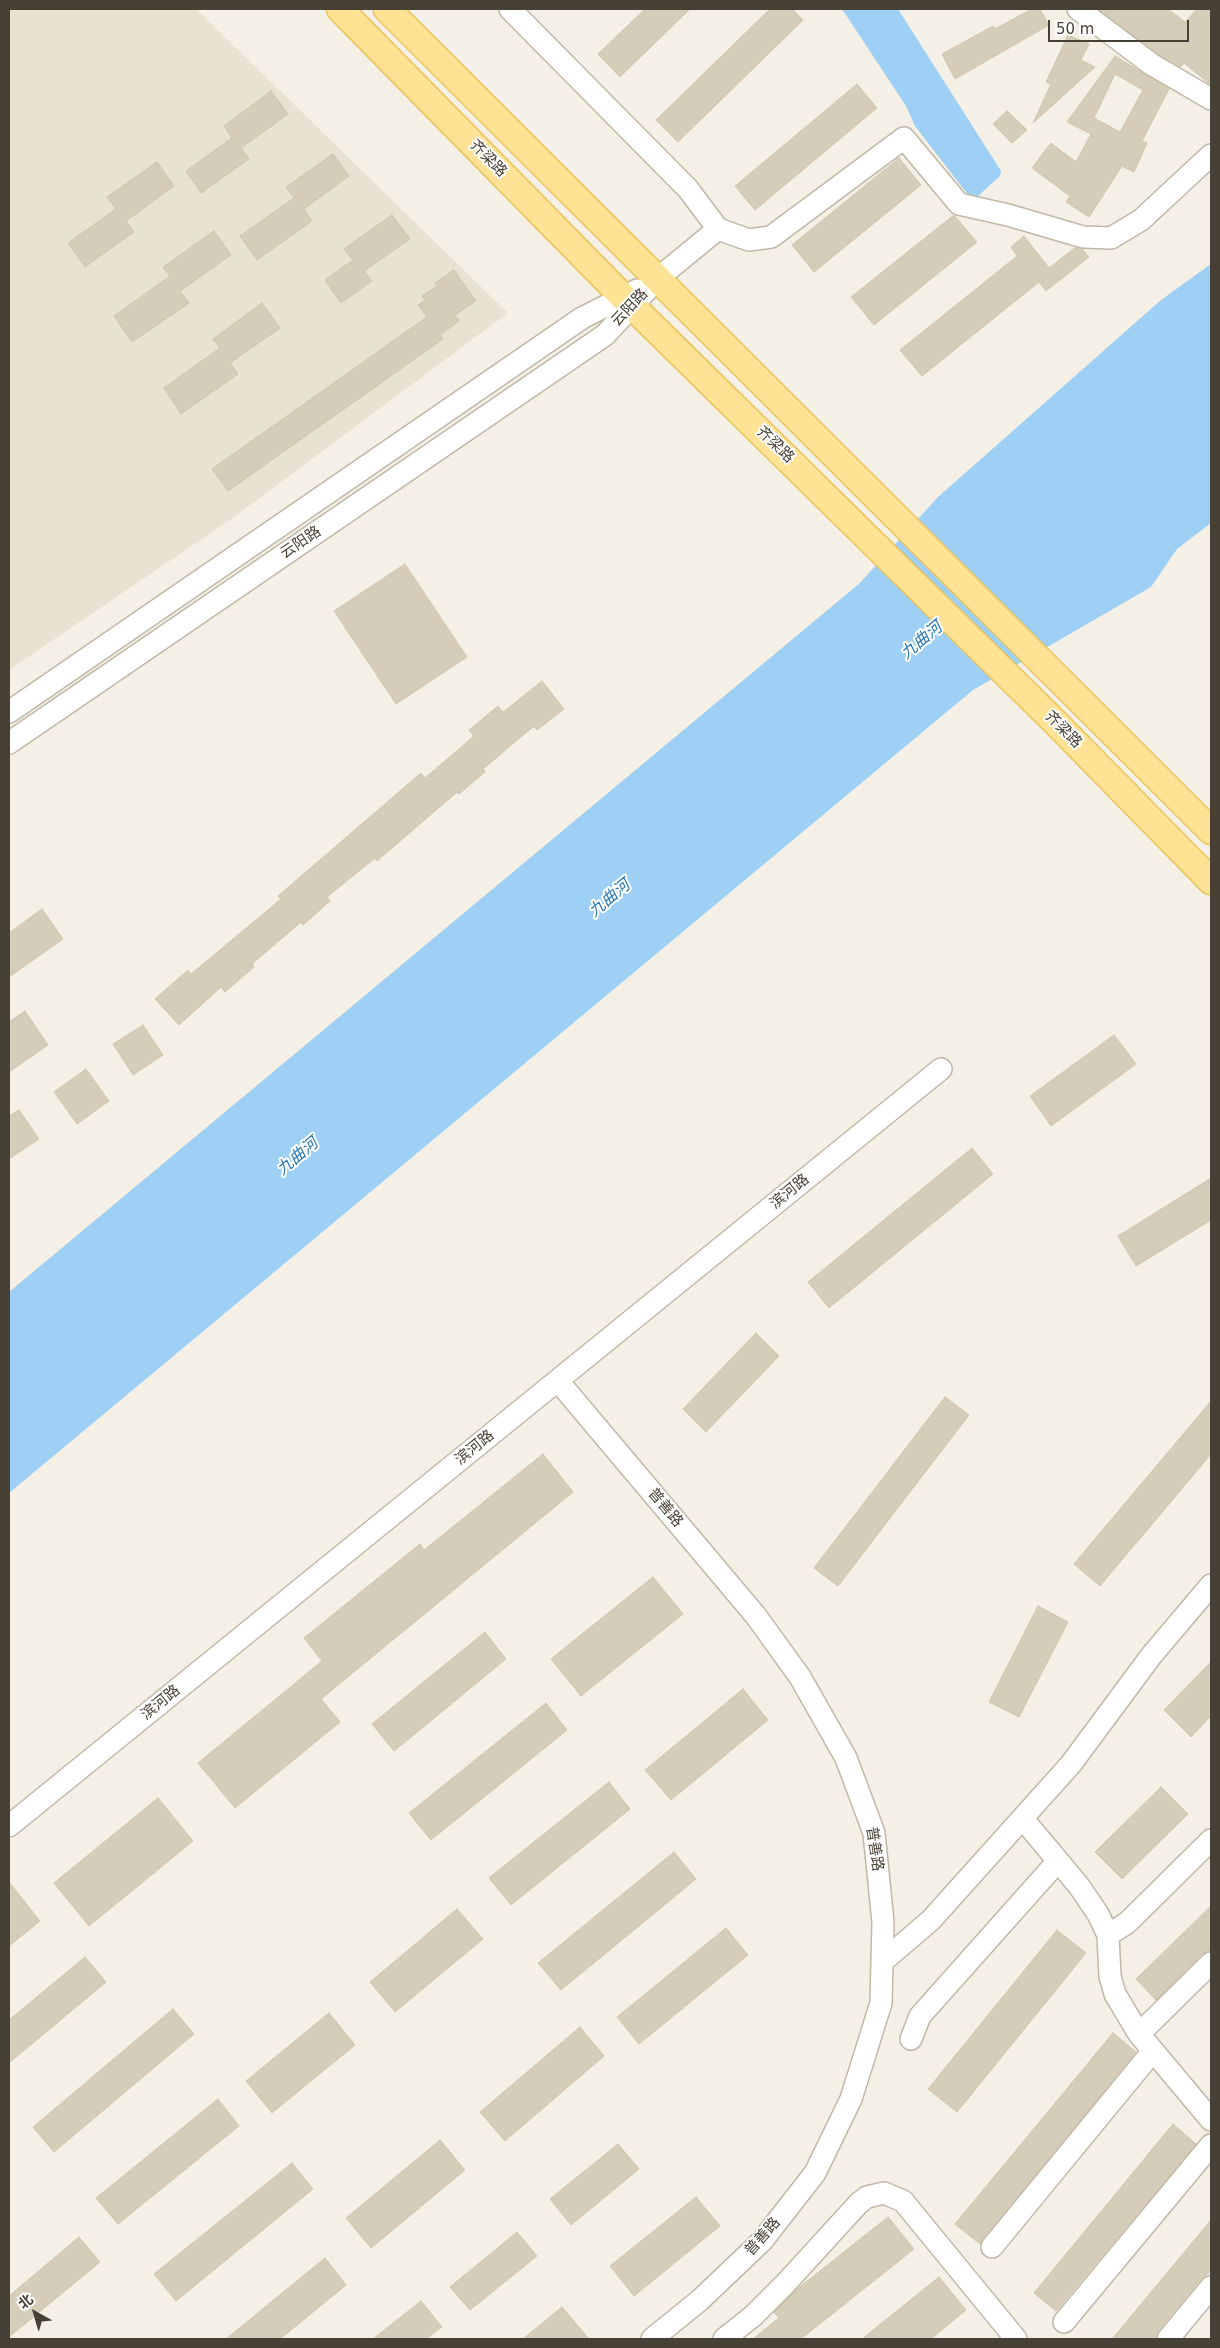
<!DOCTYPE html>
<meta charset="utf-8">
<style>
body{margin:0}
#map{position:relative;width:1220px;height:2348px;overflow:hidden;background:#f4f0e5;font-family:"DejaVu Sans","Noto Sans SC",sans-serif}
canvas{display:block}
.frame{position:absolute;inset:0;border:10px solid #474034;pointer-events:none}
.north{position:absolute;left:10px;top:2288px;width:50px;height:50px;-webkit-text-stroke:4px #fff;paint-order:stroke;rotate:321deg;font-size:14px;font-weight:700;line-height:20px;text-align:center;color:#474034}
.north::after{content:'';display:block;margin:auto;width:18px;height:22px;background:#474034;clip-path:polygon(50% 0,100% 100%,50% 72%,0 100%)}
.scale{position:absolute;left:1048px;top:20px;width:141px;height:22px;box-sizing:border-box;border:2px solid #474034;border-top:0;padding-left:6px;font-size:15px;line-height:18px;white-space:nowrap;color:#474034;-webkit-text-stroke:4px #fff;paint-order:stroke}
</style>
<div id="map">
<canvas width="1220" height="2348"></canvas>
<div class="frame"></div>
<div class="north">北</div>
<div class="scale">50 m</div>
</div>
<script>
const g = document.querySelector('canvas').getContext('2d');
g.lineJoin = 'round';
function fillPath(path, color) { g.fillStyle = color; g.fill(path, 'evenodd'); }
const toPath = rows => new Path2D(rows.map(r => 'M' + r).join(''));
function stroke(path, color, width, dash) { g.strokeStyle = color; g.lineWidth = width; g.lineCap = dash ? 'butt' : 'round'; g.setLineDash(dash || []); g.stroke(path); }
function label(font, color, halo, rows, align = 'center') {
  g.font = font + ' "DejaVu Sans","Noto Sans SC",sans-serif'; g.lineWidth = 4; g.setLineDash([]); g.textBaseline = 'middle'; g.strokeStyle = halo; g.fillStyle = color; for (const [text, x, y, turn = 0] of rows) {
    g.save(); g.translate(x, y); g.rotate((+turn || 0) * Math.PI / 180); g.textAlign = isNaN(turn) ? turn : align; if (halo) g.strokeText(text, 0, 0); g.fillText(text, 0, 0); g.restore();
  }
}
fillPath(toPath([
 [9,9,196,9,508,313,234,517,9,670]
]), '#e8e2d3');
fillPath(toPath([
 [842,9,898,9,1001,171,1000,176,977,197,969,196,915,126,906,106],
 [1211,264,1211,523,1177,549,1151,587,973,690,9,1493,9,1292,860,583,938,497,1161,300]
]), '#9ecff4');
const building = toPath([
 [645,9,690,9,620,77,598,54,645,9],
 [770,9,792,9,803,20,678,142,656,120,770,9],
 [1032,9,1040,9,1049,25,955,79,942,54,993,26,995,29,1032,9],
 [1098,9,1168,9,1185,22,1197,9,1211,9,1211,85,1184,63,1181,67,1158,54,1098,9],
 [1068,35,1089,44,1081,60,1095,67,1033,123,1051,84,1046,82,1068,35],
 [1115,56,1169,89,1142,141,1147,143,1134,172,1122,166,1089,217,1066,202,1070,196,1032,168,1051,143,1076,162,1091,134,1067,122,1115,56],
 [1115,74,1143,90,1120,132,1094,118,1115,74],
 [857,84,877,108,755,210,735,186,857,84],
 [271,91,288,114,241,148,249,159,201,193,186,171,232,138,224,126,271,91],
 [1007,111,1027,130,1012,143,993,124,1007,111],
 [333,154,349,176,304,209,312,221,257,260,240,236,294,198,286,187,333,154],
 [899,158,921,185,814,272,792,245,899,158],
 [157,162,174,186,126,221,134,232,85,267,68,243,116,209,107,197,157,162],
 [392,215,410,239,364,271,372,281,341,303,325,280,353,260,344,249,392,215],
 [954,215,977,242,874,325,851,297,954,215],
 [214,231,231,255,180,291,189,303,132,342,114,316,170,276,163,267,214,231],
 [1024,236,1049,268,1075,248,1083,250,1089,257,1046,291,1039,282,922,376,900,350,1017,256,1011,247,1024,236],
 [454,270,476,301,455,315,459,321,440,335,443,339,228,491,212,469,427,317,418,305,425,300,422,296,437,286,435,283,454,270],
 [262,303,280,328,230,363,238,374,181,414,164,388,220,348,213,339,262,303],
 [405,564,467,657,396,704,334,611,405,564],
 [542,681,564,709,537,730,534,726,483,769,485,772,459,794,457,792,377,861,375,858,327,897,330,901,303,925,301,922,252,964,254,967,225,992,221,987,179,1025,155,999,188,970,191,974,281,899,278,896,421,773,425,778,474,736,469,730,498,706,503,712,542,681],
 [42,909,63,939,9,977,9,933,42,909],
 [25,1011,48,1045,9,1072,9,1022,25,1011],
 [143,1025,163,1055,133,1075,113,1044,143,1025],
 [1114,1035,1136,1064,1051,1126,1030,1096,1114,1035],
 [86,1069,109,1101,77,1124,54,1092,86,1069],
 [19,1110,39,1139,9,1159,9,1116,19,1110],
 [972,1148,993,1174,829,1308,808,1282,972,1148],
 [1211,1178,1211,1220,1136,1266,1118,1236,1211,1178],
 [756,1333,779,1356,706,1432,683,1409,756,1333],
 [945,1397,969,1415,838,1586,814,1568,945,1397],
 [1211,1401,1211,1454,1100,1586,1074,1564,1211,1401],
 [543,1454,573,1492,321,1699,340,1722,235,1808,198,1763,322,1661,304,1638,420,1544,424,1550,543,1454],
 [653,1577,683,1614,581,1696,551,1659,653,1577],
 [1038,1606,1068,1622,1019,1717,989,1702,1038,1606],
 [485,1632,506,1659,394,1751,372,1724,485,1632],
 [1211,1662,1211,1716,1191,1737,1164,1710,1211,1662],
 [743,1689,768,1720,671,1800,645,1770,743,1689],
 [546,1703,567,1730,431,1840,409,1813,546,1703],
 [609,1782,630,1809,511,1905,489,1878,609,1782],
 [1161,1787,1188,1814,1122,1879,1095,1852,1161,1787],
 [158,1798,193,1841,89,1926,54,1883,158,1798],
 [674,1852,696,1879,561,1990,538,1963,674,1852],
 [9,1882,40,1921,9,1946,9,1882],
 [1211,1906,1211,1951,1202,1954,1156,2000,1136,1979,1211,1906],
 [457,1909,483,1939,395,2012,370,1982,457,1909],
 [726,1928,748,1955,639,2044,617,2017,726,1928],
 [1057,1930,1086,1953,957,2112,928,2089,1057,1930],
 [85,1957,106,1982,9,2063,9,2020,85,1957],
 [173,2009,194,2034,54,2152,33,2127,173,2009],
 [329,2013,355,2045,272,2113,246,2081,329,2013],
 [580,2027,604,2056,505,2141,480,2112,580,2027],
 [1113,2033,1136,2052,980,2244,955,2224,1113,2033],
 [218,2099,239,2126,118,2224,96,2198,218,2099],
 [1173,2124,1196,2144,1056,2311,1034,2293,1173,2124],
 [440,2140,465,2170,371,2248,346,2218,440,2140],
 [618,2144,639,2169,571,2225,550,2199,618,2144],
 [292,2163,313,2189,176,2301,154,2274,292,2163],
 [696,2197,720,2226,634,2296,610,2266,696,2197],
 [888,2217,914,2249,801,2339,753,2339,779,2318,774,2312,796,2290,888,2217],
 [1211,2220,1211,2271,1201,2279,1158,2331,1155,2339,1112,2339,1211,2220],
 [517,2232,537,2256,470,2310,450,2287,517,2232],
 [79,2237,100,2262,9,2337,9,2296,79,2237],
 [325,2258,346,2285,280,2339,226,2339,325,2258],
 [939,2277,966,2310,931,2339,862,2339,939,2277],
 [421,2301,442,2327,426,2339,373,2339,421,2301],
 [562,2307,589,2339,523,2339,562,2307]
]);
fillPath(building, '#d6ccba');
stroke(building, '#d1c4ad', 1);
const minor = toPath([
 [1078,9,1151,64,1211,99],
 [718,229,749,240,771,237,904,138,959,204,1008,215,1083,237,1111,238,1141,220,1211,155],
 [9,712,582,318,637,290],
 [9,743,605,335,657,279,718,229,688,189,510,9],
 [558,1381,756,1616,800,1677,846,1758,874,1833,883,1922,881,2003,851,2099,815,2173,762,2241,700,2300,652,2339],
 [1023,1819,1079,1886,1098,1914,1108,1935,1110,1976,1115,1994,1139,2034,1211,2120],
 [9,1826,941,1069],
 [1108,1935,1127,1923,1211,1840],
 [882,1962,931,1920,1071,1764,1151,1656,1211,1585],
 [1139,2034,1211,1963],
 [911,2039,920,2016,1058,1861],
 [992,2247,1153,2051],
 [1064,2322,1211,2145],
 [724,2339,753,2316,786,2283,859,2203,867,2197,884,2193,903,2201,1016,2339],
 [1168,2339,1211,2287]
]);
const major = toPath([
 [340,9,632,306,1055,722,1211,881],
 [387,9,1211,831]
]);
stroke(minor, '#c0b8a7', 24);
stroke(major, '#eac35c', 29);
stroke(minor, '#fff', 21);
stroke(major, '#ffe293', 26);
label('15px', '#474034', '#fff', [
 ["齐梁路",488,159,45],
 ["云阳路",630,308,-47],
 ["齐梁路",775,445,44],
 ["云阳路",301,543,-34],
 ["齐梁路",1063,730,45],
 ["滨河路",790,1192,-39],
 ["滨河路",475,1448,-39],
 ["普善路",665,1508,50],
 ["滨河路",161,1703,-39],
 ["普善路",874,1849,81],
 ["普善路",763,2237,-49]
]);
label('italic 16px', '#2778b9', '#fff', [
 ["九曲河",922,641,-40],
 ["九曲河",610,899,-40],
 ["九曲河",298,1157,-40]
]);
</script>
